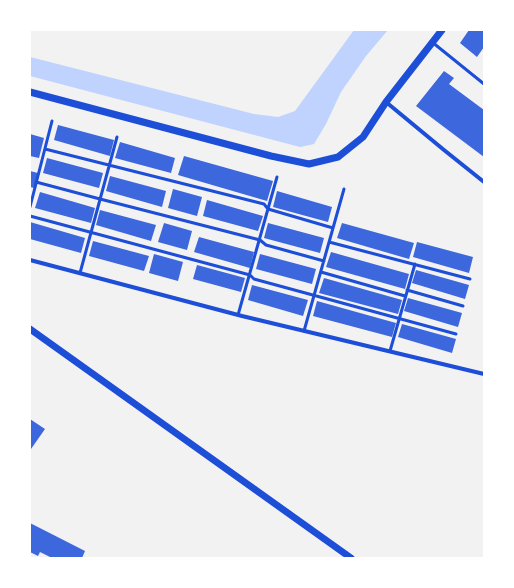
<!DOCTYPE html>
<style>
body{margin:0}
#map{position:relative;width:514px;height:588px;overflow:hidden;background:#f2f2f2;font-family:Merriweather,serif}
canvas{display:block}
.frame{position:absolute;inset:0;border:31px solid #fff;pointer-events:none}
</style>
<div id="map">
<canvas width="514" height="588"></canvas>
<div class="frame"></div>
</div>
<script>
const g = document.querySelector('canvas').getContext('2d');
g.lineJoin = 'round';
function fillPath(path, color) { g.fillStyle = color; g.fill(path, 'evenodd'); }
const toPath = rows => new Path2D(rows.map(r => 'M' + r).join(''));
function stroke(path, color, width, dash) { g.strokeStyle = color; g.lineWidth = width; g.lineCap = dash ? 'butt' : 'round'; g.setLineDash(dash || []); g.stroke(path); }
fillPath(toPath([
 [354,30,388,30,366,56,341,92,326,124,314,144,300,147,30,76,30,57,254,114,278,117,295,111]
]), '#bfd3fe');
fillPath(toPath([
 [469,30,484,30,484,47,477,57,460,43],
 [444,71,454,78,449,84,484,110,484,157,416,106],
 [58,125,114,140,110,156,54,140],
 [30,134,44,138,39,158,30,156],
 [120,142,175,158,171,173,115,158],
 [184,156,273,181,267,201,178,175],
 [47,158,103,173,99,188,43,173],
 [30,171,38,173,34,188,30,187],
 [110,176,166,191,162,207,106,191],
 [173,189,202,197,197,216,168,208],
 [277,191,332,207,328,222,273,207],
 [40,192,95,208,91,223,35,208],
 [207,200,263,216,258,231,203,216],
 [100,210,156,225,151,241,96,225],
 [30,222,85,238,81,253,30,239],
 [164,223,192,231,187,250,158,242],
 [268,223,324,238,320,253,264,238],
 [342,223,414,243,409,259,337,238],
 [199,237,254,252,250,268,194,252],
 [93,241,149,256,144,271,89,256],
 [417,242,473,257,469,273,413,257],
 [331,252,409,274,405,289,326,267],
 [154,254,183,262,178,281,149,273],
 [260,254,316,269,312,284,256,269],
 [197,265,245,278,241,292,193,279],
 [416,270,469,285,465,299,412,283],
 [324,278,402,300,398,314,319,293],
 [252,285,308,300,303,316,248,300],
 [408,298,462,313,458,327,404,311],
 [317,301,396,323,392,337,313,316],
 [402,324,456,339,452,353,398,337],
 [30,419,45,429,31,449,30,449],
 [30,523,85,551,82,558,52,558,40,552,38,556,30,552]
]), '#3d67dc');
stroke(toPath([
 [432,42,484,84],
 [45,149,264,204,268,209,333,228],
 [36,182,100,199,260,240,266,245,324,261],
 [30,207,52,121],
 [30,216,250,275,254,279,456,334],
 [329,242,470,279],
 [321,272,405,296],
 [80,273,117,137],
 [407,290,463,306],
 [238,315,277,177],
 [304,331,344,189],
 [390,351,415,264]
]), '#1d4ed8', 3);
stroke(toPath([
 [386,102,444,150,484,182],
 [30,260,242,316,484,374]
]), '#1d4ed8', 4);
stroke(toPath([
 [30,92,271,156,309,164,338,157,363,137,386,102,442,30],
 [30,329,351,558]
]), '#1d4ed8', 7);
</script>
